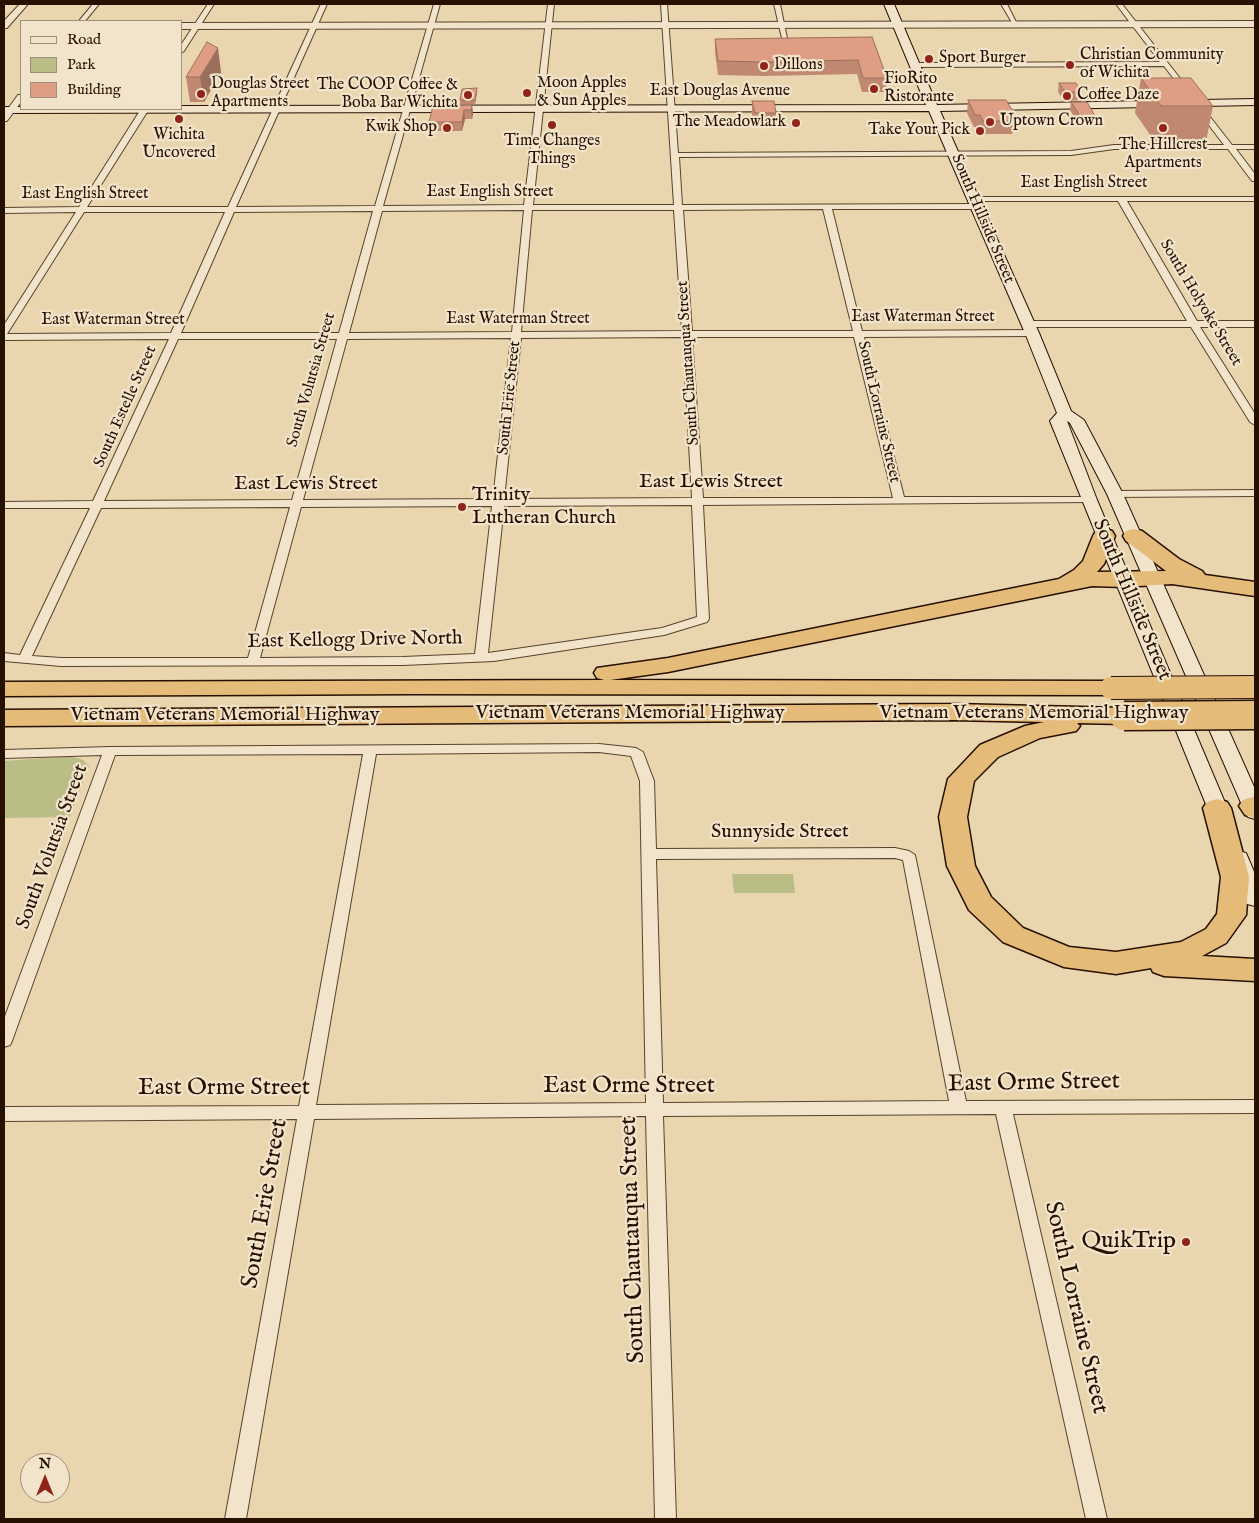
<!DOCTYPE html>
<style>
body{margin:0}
#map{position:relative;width:1259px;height:1523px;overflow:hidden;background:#e9d6af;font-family:"IM FELL English",serif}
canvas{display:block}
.frame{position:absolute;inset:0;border:5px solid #271000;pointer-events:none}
.legend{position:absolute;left:20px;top:20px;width:162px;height:90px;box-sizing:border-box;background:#f1e4cb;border:1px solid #a08f7a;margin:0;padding:6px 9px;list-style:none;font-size:15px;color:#271000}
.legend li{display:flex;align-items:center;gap:10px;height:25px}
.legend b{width:25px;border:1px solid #a08f7a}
.north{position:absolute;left:20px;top:1453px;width:50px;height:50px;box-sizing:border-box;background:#f1e4cb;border:1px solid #a08f7a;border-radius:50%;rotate:0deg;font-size:14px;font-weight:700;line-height:20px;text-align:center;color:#271000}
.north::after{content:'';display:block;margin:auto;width:18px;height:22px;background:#8f2418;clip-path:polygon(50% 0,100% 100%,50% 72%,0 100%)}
</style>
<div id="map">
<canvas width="1259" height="1523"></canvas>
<div class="frame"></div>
<ul class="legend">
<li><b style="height:6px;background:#f1e4cb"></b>Road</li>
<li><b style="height:14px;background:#bbbd87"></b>Park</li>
<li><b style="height:14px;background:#df9e83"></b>Building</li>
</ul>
<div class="north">N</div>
</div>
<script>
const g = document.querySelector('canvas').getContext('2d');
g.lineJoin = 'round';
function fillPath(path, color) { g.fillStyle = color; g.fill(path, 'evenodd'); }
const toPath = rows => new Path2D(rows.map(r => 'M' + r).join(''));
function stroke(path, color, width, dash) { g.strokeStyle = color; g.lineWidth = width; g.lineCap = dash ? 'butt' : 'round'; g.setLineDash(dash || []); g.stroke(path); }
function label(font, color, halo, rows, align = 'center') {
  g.font = font + ' "IM FELL English",serif'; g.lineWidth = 4.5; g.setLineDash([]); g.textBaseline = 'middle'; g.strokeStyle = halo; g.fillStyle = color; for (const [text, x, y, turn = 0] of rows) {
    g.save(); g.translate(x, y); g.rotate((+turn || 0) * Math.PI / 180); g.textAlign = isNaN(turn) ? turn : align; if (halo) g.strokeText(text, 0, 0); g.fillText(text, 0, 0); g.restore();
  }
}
fillPath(toPath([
 [72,756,83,760,89,766,70,817,4,818,4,761],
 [732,874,793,874,795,893,734,893]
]), '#bbbd87');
const minor = toPath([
 [93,4,99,4,85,21,79,21,93,4],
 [208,4,214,4,184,51,181,53,181,45,208,4],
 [321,4,327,4,236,207,375,206,434,4,440,4,383,206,524,205,548,4,554,4,533,205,674,205,661,4,667,4,678,153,1071,151,1114,145,1224,145,1164,66,914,67,911,65,914,63,1160,62,1116,4,1122,4,1232,145,1255,145,1255,149,1236,149,1255,174,1255,181,1252,181,1228,149,1114,149,1071,155,679,157,682,205,979,204,980,206,976,209,832,209,862,331,1032,330,1037,333,1032,336,864,337,904,497,1089,497,1093,498,1095,500,1093,502,703,505,709,619,707,622,664,635,494,661,403,665,61,666,4,661,4,653,20,655,90,508,4,508,4,502,93,501,169,339,4,340,4,325,76,212,4,213,4,208,79,207,141,109,149,109,87,207,228,207,321,4],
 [823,209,853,331,692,331,683,210,823,209],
 [524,210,512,332,349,333,382,211,524,210],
 [532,210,674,210,682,331,521,332,532,210],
 [373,211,339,333,181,333,234,212,373,211],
 [84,212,225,212,171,333,7,334,84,212],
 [683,337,692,498,504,499,521,338,683,337],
 [692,337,854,337,893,498,703,498,692,337],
 [511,338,493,499,303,500,347,339,511,338],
 [178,339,337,339,292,500,104,501,178,339],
 [692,505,697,617,662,628,488,653,504,506,692,505],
 [492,506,475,654,403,657,260,658,301,507,492,506],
 [290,507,248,658,61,658,32,656,101,508,290,507],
 [774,4,780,4,789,48,784,47,774,4],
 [1001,4,1007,4,1018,26,1014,26,1001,4],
 [18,95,21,95,21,102,7,121,4,121,4,114,18,95],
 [969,197,1255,197,1255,201,1127,201,1197,321,1255,321,1255,327,1200,327,1255,414,1255,425,1250,422,1191,327,1027,327,1022,324,1027,321,1187,321,1118,201,969,201,969,197],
 [1255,490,1255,496,1115,497,1109,494,1115,491,1255,490],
 [599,744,636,748,643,752,654,781,656,849,895,848,909,851,915,855,966,1101,1255,1100,1255,1113,1013,1114,1107,1519,1086,1519,996,1114,663,1116,676,1519,655,1519,646,1116,314,1119,246,1519,225,1519,297,1119,4,1121,4,1107,299,1106,363,754,115,755,12,1041,10,1045,4,1047,4,1019,102,755,4,758,4,750,110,747,599,744],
 [599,752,631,756,640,781,646,1103,316,1105,376,754,599,752],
 [895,858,903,860,949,1101,663,1103,656,859,895,858]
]);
const tertiary = toPath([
 [20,4,28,4,7,28,4,28,4,21,20,4],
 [1255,21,1255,27,181,29,181,23,1255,21]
]);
const secondary = toPath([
 [884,4,894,4,937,105,1255,99,1255,105,940,111,1039,333,1071,411,1084,420,1123,494,1255,789,1255,819,1248,817,1245,812,1107,494,1070,423,1067,421,1097,500,1234,824,1231,829,1224,831,1217,829,1214,824,1050,421,1057,413,1025,333,929,111,4,113,4,107,21,107,21,109,181,109,181,106,926,105,884,4],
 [1238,851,1246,853,1255,874,1255,906,1247,904,1244,899,1227,858,1230,853,1238,851]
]);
const motorway = toPath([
 [1104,529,1112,531,1115,536,1104,564,1097,572,1166,571,1126,541,1123,536,1126,531,1134,529,1142,531,1179,559,1202,571,1205,575,1255,582,1255,596,1172,584,1123,587,1092,586,668,672,610,680,1111,681,1120,683,1123,688,1120,693,1111,695,412,694,4,696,4,682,604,680,597,678,594,673,597,668,668,658,1059,579,1074,570,1083,561,1093,536,1096,531,1104,529],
 [953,704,1124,708,1133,711,1137,716,1133,721,1124,724,1077,723,1080,726,1076,731,1040,738,998,757,974,781,967,817,975,866,991,897,1023,928,1069,947,1116,952,1181,942,1206,929,1217,914,1221,877,1203,808,1207,802,1217,799,1227,802,1231,808,1249,877,1246,915,1226,943,1202,956,1255,959,1255,981,1164,976,1153,972,1151,968,1116,974,1064,967,1003,942,969,910,947,866,939,817,948,779,980,745,1025,726,1044,722,953,720,4,726,4,710,953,704],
 [1253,797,1255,798,1255,818,1245,815,1239,806,1243,800,1253,797]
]);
stroke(minor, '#58422c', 2);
stroke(tertiary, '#58422c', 2);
stroke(secondary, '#271000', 2);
stroke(motorway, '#271000', 3);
fillPath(minor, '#f1e4cb');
fillPath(tertiary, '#f1e4cb');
fillPath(secondary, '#f1e4cb');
fillPath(motorway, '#e4bb78');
const motorwayBridgeFar1 = toPath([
 [1111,688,1255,687]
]);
const motorwayBridge = toPath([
 [1124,716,1255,715]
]);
stroke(motorwayBridgeFar1, '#271000', 24, []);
stroke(motorwayBridge, '#271000', 31, []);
stroke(motorwayBridgeFar1, '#e4bb78', 22);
stroke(motorwayBridge, '#e4bb78', 28);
fillPath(toPath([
 [872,37,887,78,886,92,862,92,857,74,764,76,718,75,715,52,715,39],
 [221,72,204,102,190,102,186,77],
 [1141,78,1213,106,1206,142,1155,142,1135,113],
 [1059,83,1081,92,1080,100,1064,101,1058,92],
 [477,92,475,104,460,104,460,100],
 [968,100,1017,118,1015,131,1013,131,1012,134,982,134,979,128,974,127,967,113],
 [752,101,776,113,775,126,754,126,752,114],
 [1071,102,1095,116,1094,125,1079,125,1070,110],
 [472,105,473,114,472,119,465,119,462,131,430,131,429,122]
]), '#c08871');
fillPath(toPath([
 [218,48,221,72,204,102,200,77],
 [477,88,477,92,475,104,475,100],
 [472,105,473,114,472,119,471,110],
 [464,110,465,119,462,131,462,122]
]), '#9c6f5c');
const building = toPath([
 [872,37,887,78,863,78,858,60,765,62,718,61,715,39,872,37],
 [207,42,218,48,200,77,186,77,207,42],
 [1141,78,1191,78,1213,106,1161,106,1141,78],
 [1059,83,1076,83,1081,92,1065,92,1059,83],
 [477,88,475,100,460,100,462,89,477,88],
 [968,100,1006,100,1017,118,1012,118,1014,121,983,121,980,115,975,115,968,100],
 [752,101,774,101,776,113,755,113,752,101],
 [1071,102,1087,102,1095,116,1080,116,1071,102],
 [472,105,471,110,464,110,462,122,429,122,433,106,472,105]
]);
fillPath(building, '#df9e83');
stroke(building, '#9c6f5c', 1);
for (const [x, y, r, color] of [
 [929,59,5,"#8f2418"],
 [1070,65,5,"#8f2418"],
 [764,66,5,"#8f2418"],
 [874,89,5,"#8f2418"],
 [527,93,5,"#8f2418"],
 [201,94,5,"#8f2418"],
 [468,95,5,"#8f2418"],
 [1067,96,5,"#8f2418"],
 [179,119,5,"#8f2418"],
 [990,122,5,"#8f2418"],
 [796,123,5,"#8f2418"],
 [552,125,5,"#8f2418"],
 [447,128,5,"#8f2418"],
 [1163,128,5,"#8f2418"],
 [980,131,5,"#8f2418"],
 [462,507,5,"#8f2418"],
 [1186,1242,5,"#8f2418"]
]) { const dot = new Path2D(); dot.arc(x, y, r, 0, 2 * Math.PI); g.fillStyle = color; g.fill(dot); stroke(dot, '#f1e4cb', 2); }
label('16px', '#271000', '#f1e4cb', [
 ["Christian Community",1080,56],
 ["of Wichita",1080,74],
 ["Sport Burger",939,59],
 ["Dillons",774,66],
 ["FioRito",884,80],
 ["Ristorante",884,98],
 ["Moon Apples",537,84],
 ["& Sun Apples",537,102],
 ["Douglas Street",211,85],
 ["Apartments",211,103],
 ["The COOP Coffee &",458,86,"right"],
 ["Boba Bar Wichita",458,104,"right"],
 ["Coffee Daze",1077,96],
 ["Uptown Crown",1000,122],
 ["The Meadowlark",786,123,"right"],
 ["Kwik Shop",437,128,"right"],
 ["Take Your Pick",970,131,"right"],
 ["Wichita",179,136,"center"],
 ["Uncovered",179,154,"center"],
 ["Time Changes",552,142,"center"],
 ["Things",552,160,"center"],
 ["The Hillcrest",1163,146,"center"],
 ["Apartments",1163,164,"center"]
], 'left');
label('16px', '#271000', '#f1e4cb', [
 ["East Douglas Avenue",720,92],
 ["East English Street",1084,184],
 ["East English Street",490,193],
 ["East English Street",85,195],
 ["South Hillside Street",982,219,67],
 ["South Holyoke Street",1200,303,59],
 ["East Waterman Street",923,318],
 ["East Waterman Street",518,320],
 ["East Waterman Street",113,321],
 ["South Chautauqua Street",689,363,-94],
 ["South Volutsia Street",312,380,-74],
 ["South Erie Street",510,398,-84],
 ["South Estelle Street",126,407,-66],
 ["South Lorraine Street",878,412,77]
]);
label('20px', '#271000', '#f1e4cb', [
 ["East Lewis Street",711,483],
 ["East Lewis Street",306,485],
 ["South Hillside Street",1131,600,67],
 ["East Kellogg Drive North",355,641,-1],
 ["Vietnam Veterans Memorial Highway",630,714],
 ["Vietnam Veterans Memorial Highway",1034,714],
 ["Vietnam Veterans Memorial Highway",225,716],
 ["Sunnyside Street",780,833],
 ["South Volutsia Street",53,847,-70]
]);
label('20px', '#271000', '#f1e4cb', [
 ["Trinity",472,496],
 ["Lutheran Church",472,519]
], 'left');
label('24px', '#271000', '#f1e4cb', [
 ["East Orme Street",1034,1084,-1],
 ["East Orme Street",629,1087],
 ["East Orme Street",224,1089],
 ["South Erie Street",266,1204,-80],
 ["South Chautauqua Street",634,1240,-92],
 ["South Lorraine Street",1075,1308,77]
]);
label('24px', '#271000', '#f1e4cb', [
 ["QuikTrip",1176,1242]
], 'right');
</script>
